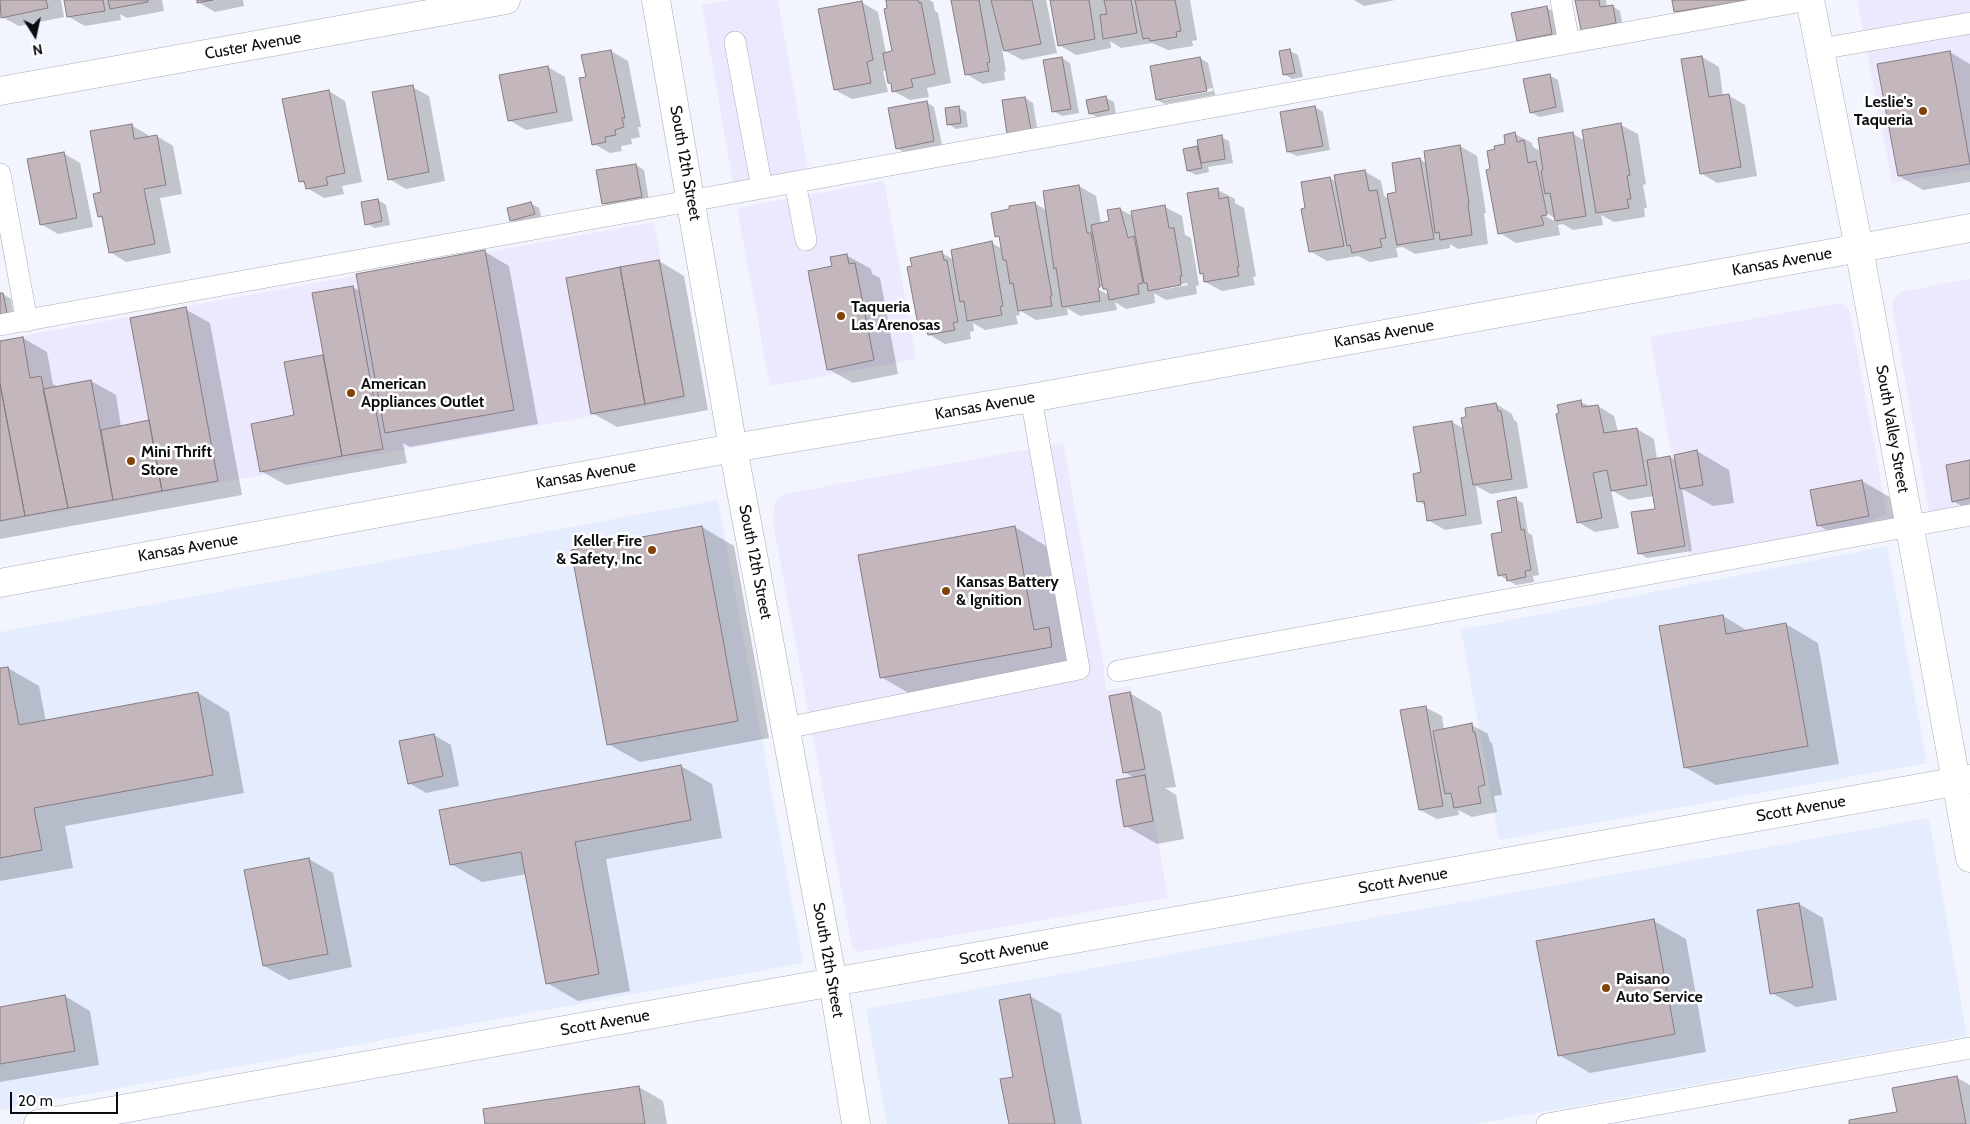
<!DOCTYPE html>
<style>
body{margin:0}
#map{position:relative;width:1970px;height:1124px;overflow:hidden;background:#f2f5fe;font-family:Cabin,sans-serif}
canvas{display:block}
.north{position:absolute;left:10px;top:10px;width:50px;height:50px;-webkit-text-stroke:4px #fff;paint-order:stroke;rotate:170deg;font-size:14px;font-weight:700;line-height:20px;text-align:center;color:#0b0c0f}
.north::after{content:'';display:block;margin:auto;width:18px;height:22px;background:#0b0c0f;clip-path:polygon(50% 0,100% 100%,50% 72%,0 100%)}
.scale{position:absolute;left:10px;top:1092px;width:108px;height:22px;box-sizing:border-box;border:2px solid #0b0c0f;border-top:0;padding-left:6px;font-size:15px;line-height:18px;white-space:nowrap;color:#0b0c0f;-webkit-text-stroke:4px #fff;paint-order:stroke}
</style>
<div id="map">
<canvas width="1970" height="1124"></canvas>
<div class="north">N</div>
<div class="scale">20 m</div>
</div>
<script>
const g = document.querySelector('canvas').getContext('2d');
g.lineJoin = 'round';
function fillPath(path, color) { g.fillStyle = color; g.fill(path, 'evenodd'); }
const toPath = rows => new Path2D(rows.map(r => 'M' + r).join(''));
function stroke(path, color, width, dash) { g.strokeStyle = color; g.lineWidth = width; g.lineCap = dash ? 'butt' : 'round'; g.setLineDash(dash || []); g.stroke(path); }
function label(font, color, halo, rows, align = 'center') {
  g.font = font + ' Cabin,sans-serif'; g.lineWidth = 5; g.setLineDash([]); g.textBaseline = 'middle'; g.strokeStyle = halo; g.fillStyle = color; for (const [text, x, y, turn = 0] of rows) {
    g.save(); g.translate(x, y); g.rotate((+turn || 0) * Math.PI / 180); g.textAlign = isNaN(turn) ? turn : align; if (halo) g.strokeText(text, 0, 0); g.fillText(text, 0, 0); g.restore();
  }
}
fillPath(toPath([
 [731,0,778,0,808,170,733,183,702,5],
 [1857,0,1970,0,1970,170,1892,183],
 [884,181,916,359,770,386,737,208],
 [654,222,686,399,0,522,0,340],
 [1970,279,1970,506,1929,513,1892,306,1894,298,1900,292],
 [1841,303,1847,307,1850,313,1887,514,1860,526,1690,558,1650,337],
 [1063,443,1103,662,1106,691,1131,686,1168,898,858,952,852,946,773,523,775,501,785,494]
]), '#ece8fe');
fillPath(toPath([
 [718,500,803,963,0,1110,0,632],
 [1887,546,1927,763,1499,840,1461,630],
 [1929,818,1967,1036,1475,1124,887,1124,866,1009]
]), '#e5ecfe');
fillPath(toPath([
 [0,0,61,0,64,17,19,26,2,17],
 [66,0,162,0,164,11,127,18,120,14,121,20,85,26,69,17],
 [198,0,243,0,244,6,215,12,198,2],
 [887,0,929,0,933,2,935,11,938,13,951,83,927,88,929,97,910,100,893,91,887,70,883,71,888,92,852,99,835,90,861,2,878,12,886,53,893,52],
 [953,0,1046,0,1057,53,1022,60,1002,49,1006,71,1004,72,1005,80,983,84,966,74],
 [1051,0,1190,0,1197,40,1192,41,1193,46,1168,50,1152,43,1121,48,1110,41,1111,48,1076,55,1059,45],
 [1354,0,1395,0,1364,6],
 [1577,0,1606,0,1607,7,1612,6,1620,11,1623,28,1590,34,1582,29],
 [1674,0,1757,0,1692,21,1676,11],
 [1546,7,1554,12,1560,38,1526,45,1518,40],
 [611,51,628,61,641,127,638,127,640,137,631,139,632,144,621,146,622,151,610,153,594,144,587,78],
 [1290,51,1298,55,1303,77,1292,79,1284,74],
 [1950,52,1970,64,1970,182,1923,190,1899,176],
 [1702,57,1719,67,1723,96,1728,95,1745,105,1757,176,1717,183,1701,173],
 [1062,58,1070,63,1079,113,1062,116,1053,111],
 [1200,58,1208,63,1215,95,1165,104,1157,100],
 [1213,88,1213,91,1163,100,1163,98],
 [548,67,565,77,573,121,526,130,509,120],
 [1549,75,1558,80,1564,112,1539,117,1531,112],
 [412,87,429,96,445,181,406,189,389,179],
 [329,91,345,101,362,182,342,186,344,194,324,198,307,188,306,184,300,181],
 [1025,98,1033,103,1038,134,1016,138],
 [1106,98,1114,102,1116,115,1098,118,1090,113],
 [926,102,934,107,942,145,905,153,897,148],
 [958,107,966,112,968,127,956,129,948,124],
 [1315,107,1323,112,1330,150,1297,156,1288,152],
 [131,125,148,135,149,138,157,136,173,146,182,194,160,198,171,253,126,262,110,252,103,219,99,216,102,193],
 [1621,125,1638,134,1646,184,1643,185,1647,208,1644,208,1645,217,1614,222,1601,215,1603,225,1573,230,1563,224,1558,225,1560,235,1516,243,1500,233,1492,170,1515,134,1532,143,1533,147,1542,152,1572,133,1585,141],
 [1542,210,1556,219,1556,222,1540,213],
 [1221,137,1229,141,1233,163,1208,167,1209,172,1196,175,1188,171,1184,150,1200,147],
 [1460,146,1477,156,1486,213,1484,213,1488,244,1458,249,1450,244,1450,248,1415,254,1401,246,1402,247,1396,248,1398,257,1370,262,1358,256,1327,261,1310,251,1307,209,1330,178,1336,182,1364,171,1381,181,1384,196,1389,199,1397,193,1420,159,1427,164],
 [63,153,80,163,93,227,58,234,41,224],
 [636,165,644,170,649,201,611,208,603,203],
 [1079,186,1096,196,1101,224,1110,222,1120,209,1134,217,1165,207,1182,216,1185,235,1191,238,1199,285,1196,286,1197,294,1166,300,1154,293,1155,303,1126,309,1115,302,1117,310,1080,316,1067,308,1068,315,1036,320,1019,310,1020,315,1016,316,1018,324,985,330,973,323,974,331,970,332,971,339,945,344,920,329,942,253,954,260,992,243,1002,249,1000,238,997,236,1034,203,1048,211],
 [1095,283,1108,291,1109,295,1092,286],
 [1187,283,1188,285,1160,290,1160,288],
 [1218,190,1235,199,1235,203,1244,208,1256,276,1253,277,1255,285,1222,291,1205,282,1204,275,1201,273],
 [378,200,386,205,390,225,375,228,367,224],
 [530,203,539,208,542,219,520,225,512,221,508,209],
 [485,252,509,266,538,424,410,447,403,443,407,463,286,485,261,471,296,416,285,363,324,356,313,294,353,287,360,291],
 [846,255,871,269,872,274,880,278,898,374,853,383,828,369],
 [659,261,684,276,708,410,617,427,592,413],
 [3,294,11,299,14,317,0,320,0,295],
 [185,309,210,323,242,495,0,539,0,342,23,338,47,352,53,384,58,387,91,381,116,395,121,427,150,421],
 [1581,402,1591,407,1598,406,1614,416,1618,432,1637,429,1654,439,1657,459,1670,457,1676,461,1697,451,1729,470,1734,503,1713,506,1682,489,1692,551,1647,558,1639,553,1657,510,1654,496,1629,500,1611,490,1619,528,1595,532,1578,522],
 [1496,404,1512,414,1514,420,1517,422,1528,488,1491,494,1476,486,1482,524,1445,530,1428,520,1426,506,1418,501,1423,473,1452,422,1464,429],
 [1970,461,1970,511,1953,501],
 [1862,481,1893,499,1900,534,1849,544,1818,525],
 [1515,499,1523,503,1528,533,1532,535,1539,575,1533,576,1534,582,1516,585,1499,575,1504,533],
 [702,527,734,546,769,738,640,762,608,744],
 [1015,527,1046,546,1083,665,912,695,881,677],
 [1723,616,1748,631,1786,624,1818,643,1839,764,1716,785,1685,767],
 [8,668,39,686,46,722,198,693,229,712,244,793,65,826,73,868,0,881,0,670],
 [1130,693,1161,712,1176,787,1165,788,1176,795,1184,839,1157,844,1126,826,1135,778,1124,772],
 [1425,707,1442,716,1444,730,1472,725,1488,734,1490,742,1492,743,1502,795,1494,796,1497,812,1472,817,1458,810,1459,815,1437,819,1420,810],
 [434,735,451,745,459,786,426,793,409,783],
 [681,766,712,784,722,838,606,859,630,991,578,1001,547,983,527,874,482,882,451,864],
 [309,859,333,873,352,967,289,980,264,966],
 [1799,904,1823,918,1837,1000,1796,1007,1772,993],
 [1654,921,1686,939,1706,1052,1590,1073,1559,1055],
 [65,996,90,1011,99,1065,0,1082,0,1008],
 [1030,996,1061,1014,1082,1124,1010,1124,1015,1078],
 [1956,1077,1970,1085,1970,1124,1850,1124,1898,1113],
 [639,1087,663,1101,667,1124,487,1124]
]), '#0003');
const building = toPath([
 [0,0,46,0,48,8,1,18,0,0],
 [64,0,103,0,105,11,67,17,64,0],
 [108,0,148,0,148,2,110,9,108,0],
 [197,0,213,0,197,3,197,0],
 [886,0,918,0,919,3,921,2,935,74,911,79,913,87,892,92,891,83,888,83,883,53,892,51,884,9,887,8,886,0],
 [951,0,979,0,990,62,987,63,989,71,965,75,951,0],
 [991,0,1032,0,1041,44,1004,51,991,0],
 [1050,0,1089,0,1095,39,1058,46,1050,0],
 [1104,0,1131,0,1137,33,1103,39,1100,15,1107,14,1104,0],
 [1135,0,1175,0,1181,31,1176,32,1177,37,1150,41,1149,38,1143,39,1135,0],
 [1575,0,1599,0,1600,7,1613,5,1616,23,1581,30,1575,0],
 [1672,0,1743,0,1743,1,1674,12,1672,0],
 [862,1,873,60,867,62,871,83,834,90,818,9,862,1],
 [1547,6,1552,34,1517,41,1511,13,1547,6],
 [1290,49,1295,73,1283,75,1279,51,1290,49],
 [611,50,625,118,622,118,624,127,615,130,616,135,605,137,606,142,592,145,579,78,586,77,581,55,611,50],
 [1950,51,1970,164,1898,176,1877,64,1950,51],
 [1702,56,1709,97,1729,94,1741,167,1700,174,1681,59,1702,56],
 [1062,57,1071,109,1052,112,1043,60,1062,57],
 [1200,57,1207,91,1156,100,1150,66,1200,57],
 [548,66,557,112,508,121,499,75,548,66],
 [1550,74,1556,107,1530,113,1523,79,1550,74],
 [413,85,429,172,388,180,372,92,413,85],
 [329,90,345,173,326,177,328,185,306,189,304,181,299,182,282,99,329,90],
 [1106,96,1109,110,1089,114,1086,100,1106,96],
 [1025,97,1031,130,1007,134,1002,100,1025,97],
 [927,101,934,141,896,149,888,108,927,101],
 [959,106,961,123,947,125,945,108,959,106],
 [1315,106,1323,146,1287,152,1280,112,1315,106],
 [1621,123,1630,175,1627,176,1631,199,1627,199,1629,208,1596,213,1582,130,1621,123],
 [132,124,134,139,157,135,166,185,144,189,155,244,109,253,102,216,98,217,93,194,101,192,90,131,132,124],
 [1515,132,1517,142,1524,140,1528,163,1536,161,1547,215,1541,216,1544,225,1498,234,1486,170,1490,169,1487,151,1495,149,1494,146,1505,144,1504,135,1515,132],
 [1573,132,1586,216,1555,221,1550,193,1545,194,1541,171,1543,170,1538,138,1573,132],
 [1222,135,1225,159,1201,163,1197,140,1222,135],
 [1460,145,1469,203,1468,204,1472,235,1440,240,1439,232,1435,233,1424,151,1460,145],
 [1197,146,1202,168,1187,171,1183,149,1197,146],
 [64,152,77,218,40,225,27,159,64,152],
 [1420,158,1434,239,1397,245,1387,194,1396,192,1392,163,1420,158],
 [636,164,642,197,602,204,596,170,636,164],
 [1365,170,1369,191,1377,190,1386,238,1380,239,1382,247,1352,253,1350,245,1347,246,1334,175,1365,170],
 [1330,177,1344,246,1309,252,1301,209,1305,208,1301,182,1330,177],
 [1079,185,1087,233,1091,233,1100,287,1098,288,1100,301,1062,307,1056,268,1054,269,1043,191,1079,185],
 [1218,188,1219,199,1228,197,1239,267,1237,267,1239,276,1204,282,1203,273,1200,274,1187,193,1218,188],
 [378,199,382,221,365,225,361,202,378,199],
 [531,202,535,214,510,221,507,208,531,202],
 [1035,202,1052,296,1050,296,1052,306,1018,311,1013,283,1010,284,1006,260,1003,260,999,236,995,237,991,213,1009,209,1009,206,1035,202],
 [1165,205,1169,228,1174,228,1182,276,1180,276,1181,285,1148,291,1147,283,1144,283,1131,211,1165,205],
 [1120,208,1128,238,1134,236,1143,283,1138,284,1139,294,1109,300,1107,289,1103,289,1091,225,1109,221,1107,210,1120,208],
 [992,241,1003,306,1000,307,1002,315,967,321,964,301,960,302,951,250,992,241],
 [485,250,514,410,385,433,356,274,485,250],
 [942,251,944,260,947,260,958,322,953,323,955,330,928,335,926,328,919,330,907,267,912,266,910,258,942,251],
 [847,254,849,264,855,263,874,360,827,370,808,271,832,266,830,257,847,254],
 [659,260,684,396,645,404,620,267,659,260],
 [620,267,645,404,591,414,566,278,620,267],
 [353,286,383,449,342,456,312,293,353,286],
 [0,293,3,293,7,313,0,314,0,293],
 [186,307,218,481,162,491,130,318,186,307],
 [23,337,30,378,41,376,68,508,25,516,0,384,0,341,23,337],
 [323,355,342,456,260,472,251,424,294,415,284,362,323,355],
 [91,380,113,500,68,508,43,389,91,380],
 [0,384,25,516,0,521,0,384],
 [1581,400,1582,407,1598,405,1604,433,1637,428,1647,485,1611,491,1607,470,1593,473,1602,518,1577,523,1556,414,1559,413,1557,405,1581,400],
 [1496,403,1498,411,1501,411,1512,479,1473,485,1461,418,1466,417,1465,408,1496,403],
 [149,420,162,491,113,500,101,430,149,420],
 [1452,421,1466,515,1427,521,1424,501,1417,502,1413,474,1421,472,1413,427,1452,421],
 [1697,450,1703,485,1680,489,1674,455,1697,450],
 [1670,456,1685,546,1638,554,1631,512,1655,509,1647,460,1670,456],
 [1970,460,1970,498,1952,502,1946,465,1970,460],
 [1862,480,1869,516,1817,526,1810,490,1862,480],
 [1516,497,1521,530,1524,529,1531,570,1525,571,1526,577,1507,581,1506,574,1498,576,1491,534,1502,532,1497,501,1516,497],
 [702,526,738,721,607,745,571,550,702,526],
 [1015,526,1034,630,1049,627,1052,647,880,678,858,555,1015,526],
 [1723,615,1726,634,1786,623,1808,746,1684,768,1659,626,1723,615],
 [8,667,19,725,198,692,213,775,34,808,42,850,0,858,0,668,8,667],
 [1130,692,1145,769,1123,773,1109,696,1130,692],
 [1426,706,1443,806,1419,810,1400,710,1426,706],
 [1472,723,1473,732,1475,732,1485,785,1478,787,1481,803,1454,808,1451,793,1445,794,1433,731,1472,723],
 [434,734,443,776,408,784,399,741,434,734],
 [681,765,691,820,575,842,599,974,546,984,521,852,450,865,439,810,681,765],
 [1145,775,1153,821,1124,827,1116,780,1145,775],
 [309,858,328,954,263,966,244,870,309,858],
 [1799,903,1813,987,1770,994,1757,910,1799,903],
 [1654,919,1675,1034,1558,1056,1536,941,1654,919],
 [1030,994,1055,1124,1009,1124,1000,1079,1013,1077,999,1000,1030,994],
 [65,995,75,1051,0,1064,0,1007,65,995],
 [1957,1076,1966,1124,1849,1124,1849,1120,1897,1112,1892,1088,1957,1076],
 [639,1086,645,1124,485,1124,483,1109,639,1086]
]);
fillPath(building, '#c3b7bd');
stroke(building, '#877c81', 1);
const service = toPath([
 [1561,0,1569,43],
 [735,42,762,188],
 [1820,49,1970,23],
 [0,174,27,321],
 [795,182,806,240],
 [0,325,1808,0],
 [1118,671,1970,515],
 [786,728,1079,669,1031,398],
 [1547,1124,1970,1048]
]);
const minor = toPath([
 [1810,0,1859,248,1970,858],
 [0,91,506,0],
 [733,448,833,982,856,1124],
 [38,1124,1970,779]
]);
const tertiary = toPath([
 [656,0,733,448]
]);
const secondary = toPath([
 [0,583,733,448,1031,398,1970,228]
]);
stroke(service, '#a8acb7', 22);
stroke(minor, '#a8acb7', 29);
stroke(tertiary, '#a8acb7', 29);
stroke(secondary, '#a8acb7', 29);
stroke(service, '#fff', 21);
stroke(minor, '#fff', 28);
stroke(tertiary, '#fff', 28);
stroke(secondary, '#fff', 28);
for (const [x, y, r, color] of [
 [1923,111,5,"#824308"],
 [841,316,5,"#824308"],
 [351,393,5,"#824308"],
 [131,461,5,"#824308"],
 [652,550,5,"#824308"],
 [946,591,5,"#824308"],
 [1606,988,5,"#824308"]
]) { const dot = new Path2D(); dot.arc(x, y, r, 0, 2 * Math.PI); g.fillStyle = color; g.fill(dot); stroke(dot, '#fff', 2); }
label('16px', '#0b0c0f', '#fff', [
 ["Custer Avenue",253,46,-10],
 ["South 12th Street",685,163,80],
 ["Kansas Avenue",1782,262,-10],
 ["Kansas Avenue",1384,334,-10],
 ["Kansas Avenue",985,406,-10],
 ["South Valley Street",1892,429,80],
 ["Kansas Avenue",586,475,-10],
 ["Kansas Avenue",188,548,-10],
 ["South 12th Street",755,562,79],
 ["Scott Avenue",1801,809,-10],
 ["Scott Avenue",1403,881,-10],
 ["Scott Avenue",1004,952,-10],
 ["South 12th Street",828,960,80],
 ["Scott Avenue",605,1023,-10]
]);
label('bold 16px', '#0b0c0f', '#fff', [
 ["Leslie's",1913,102,"right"],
 ["Taqueria",1913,120,"right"],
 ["Taqueria",851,307],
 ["Las Arenosas",851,325],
 ["American",361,384],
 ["Appliances Outlet",361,402],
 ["Mini Thrift",141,452],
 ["Store",141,470],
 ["Keller Fire",642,541,"right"],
 ["& Safety, Inc",642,559,"right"],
 ["Kansas Battery",956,582],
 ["& Ignition",956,600],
 ["Paisano",1616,979],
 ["Auto Service",1616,997]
], 'left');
</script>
